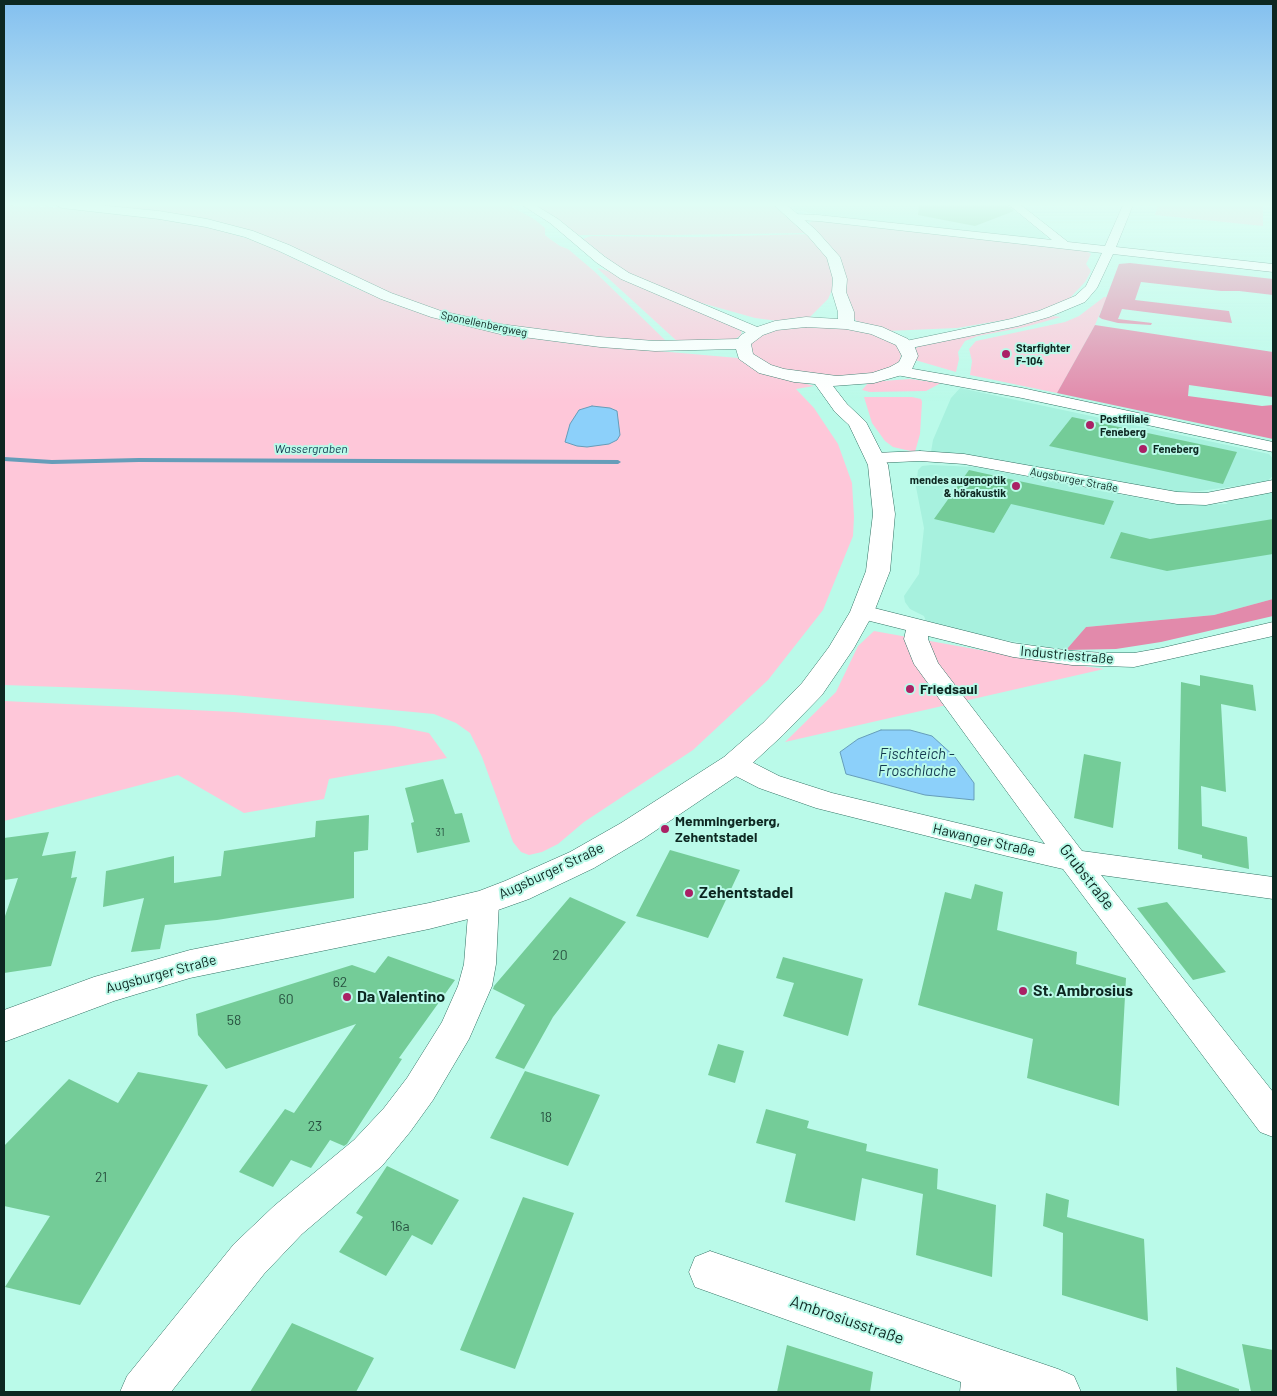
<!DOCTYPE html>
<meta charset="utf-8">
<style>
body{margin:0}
#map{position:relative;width:1277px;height:1396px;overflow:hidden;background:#bafae9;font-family:Barlow,sans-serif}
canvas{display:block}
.frame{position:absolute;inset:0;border:5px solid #0d2721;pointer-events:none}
</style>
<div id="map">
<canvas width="1277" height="1396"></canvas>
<div class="frame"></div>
</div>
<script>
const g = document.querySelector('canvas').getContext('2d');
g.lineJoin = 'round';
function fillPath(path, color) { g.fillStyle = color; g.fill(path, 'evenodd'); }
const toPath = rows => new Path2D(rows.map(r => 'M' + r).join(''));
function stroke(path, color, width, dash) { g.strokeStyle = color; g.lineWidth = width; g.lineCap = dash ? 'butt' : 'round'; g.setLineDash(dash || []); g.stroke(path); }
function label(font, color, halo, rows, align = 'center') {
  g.font = font + ' Barlow,sans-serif'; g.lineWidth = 4; g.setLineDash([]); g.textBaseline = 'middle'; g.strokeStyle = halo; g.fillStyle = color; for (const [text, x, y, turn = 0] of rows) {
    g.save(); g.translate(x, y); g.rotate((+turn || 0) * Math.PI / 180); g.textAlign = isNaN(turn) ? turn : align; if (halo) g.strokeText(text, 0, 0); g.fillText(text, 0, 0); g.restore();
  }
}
fillPath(toPath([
 [789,205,1008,205,1048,238,1035,240,809,213,795,210],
 [960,388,1269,454,1273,459,1273,476,1266,482,1185,493,1158,491,983,457,931,452,933,440,951,398],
 [931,465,975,467,1160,502,1193,505,1228,504,1223,500,1273,491,1273,599,1214,615,1086,627,1066,650,986,637,926,621,924,616,910,609,905,602,904,596,919,574,924,528,916,487,918,470,922,466]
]), '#a7f1de');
fillPath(toPath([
 [4,205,73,208,194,223,260,242,353,287,405,308,455,323,504,333,567,343,738,358,753,369,814,386,796,389,814,408,838,444,852,483,854,517,853,536,823,610,768,680,693,750,584,822,558,844,542,852,529,855,521,852,513,842,482,757,470,733,456,723,434,714,234,695,116,689,4,685],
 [93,205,508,205,534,219,545,228,545,235,550,239,560,246,568,249,594,271,666,341,585,338,504,327,435,310,409,301,259,235],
 [533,205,776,205,808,233,670,235,578,235,563,223],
 [1158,205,1263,205,1263,226,1155,215],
 [819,220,1085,250,1091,254,1086,264,1091,271,1085,282,1069,299,1057,305,1010,319,957,328,887,331,858,323,852,315,837,267,810,226,809,223,812,221],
 [809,234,826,253,833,274,832,290,828,299,810,317,805,319,778,321,755,318,691,300,623,271,583,239,591,236,695,237],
 [597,268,615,273,732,325,742,332,740,336,732,341,679,343],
 [1104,297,1107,297,1095,325,1057,393,970,375,972,361,969,349,976,341,1065,322,1079,316],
 [1054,316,1061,317,1025,327,978,336,965,341,958,352,959,359,956,372,915,360,916,348,921,345],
 [795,325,865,330,895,343,900,349,901,354,900,360,896,365,878,373,850,378,774,369,751,354,750,343,761,334],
 [910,379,941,383,926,391,870,392,862,390,869,382],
 [864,397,912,397,921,399,922,402,920,434,915,452,893,447,885,441,872,423],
 [874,631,1008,655,1104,669,785,742,836,692,858,646],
 [4,701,234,712,394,726,429,733,447,758,329,779,324,799,244,813,178,775,4,821]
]), '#fec7d9');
fillPath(toPath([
 [1130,263,1273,279,1273,295,1239,291,1221,291,1141,282,1135,300,1229,311,1232,323,1122,309,1118,319,1152,323,1151,325,1118,323,1102,319,1099,317,1119,264],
 [1095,325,1273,352,1273,397,1189,385,1188,396,1262,406,1273,405,1273,439,1057,393],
 [1273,599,1273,616,1161,642,1116,649,1066,650,1086,627,1214,615]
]), '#e28aab');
const water = toPath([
 [592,406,610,408,617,411,620,435,617,440,609,444,587,447,577,446,565,442,570,424,579,410,592,406],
 [881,730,910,730,932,736,955,757,974,783,974,800,925,795,846,774,840,752,858,739,881,730]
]);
fillPath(water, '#8cd0fa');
stroke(water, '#669db9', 1);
fillPath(toPath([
 [4,457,52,460,139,458,618,460,621,462,618,464,139,462,52,464,4,461,4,457]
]), '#669db9');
fillPath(toPath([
 [919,205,1007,205,1014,211,975,226,918,215],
 [1072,417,1237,452,1223,484,1049,446],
 [969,470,1014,480,1114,501,1104,525,1011,504,994,533,934,519],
 [1273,519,1273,554,1167,571,1110,558,1121,532,1150,539],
 [1200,675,1253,685,1256,711,1221,704,1226,792,1201,786,1202,826,1247,837,1249,869,1202,858,1202,855,1178,849,1181,682,1200,686],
 [1084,754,1121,762,1113,828,1074,818],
 [443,779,455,814,462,813,470,842,417,853,411,823,414,822,405,788],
 [369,815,368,850,354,852,354,898,217,920,165,925,160,949,131,952,144,898,103,907,106,871,174,856,174,883,221,876,224,851,315,837,316,821],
 [49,832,42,856,76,851,71,878,77,877,51,966,4,973,4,919,18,878,4,880,4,838],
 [670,850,740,870,708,938,636,916],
 [975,884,1003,892,997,930,1077,952,1076,964,1126,978,1119,1106,1027,1078,1033,1039,918,1005,945,892,971,899],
 [570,897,626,922,553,1017,524,1069,495,1058,525,1005,493,989,494,986],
 [1167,902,1226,972,1193,980,1137,908],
 [388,956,455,980,399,1058,402,1059,347,1144,344,1146,330,1140,311,1168,291,1160,273,1187,239,1172,285,1109,294,1113,356,1024,226,1069,198,1035,196,1014,352,965,375,973],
 [783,957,863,979,848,1036,783,1016,794,983,776,978],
 [718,1044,744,1051,735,1083,708,1075],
 [525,1071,600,1095,568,1166,490,1138],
 [138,1072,208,1085,80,1305,5,1287,50,1216,4,1206,4,1146,69,1079,118,1103],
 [766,1109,809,1121,807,1128,867,1144,866,1151,938,1169,937,1189,996,1205,992,1277,916,1255,923,1194,862,1178,855,1221,785,1202,796,1154,756,1143],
 [387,1166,459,1200,432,1245,412,1235,386,1276,339,1252,363,1217,356,1213],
 [1046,1193,1069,1200,1067,1217,1144,1239,1148,1321,1062,1295,1063,1233,1043,1226],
 [523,1197,574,1213,515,1369,460,1350],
 [292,1323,374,1358,356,1392,250,1392],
 [1242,1344,1273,1350,1273,1392,1251,1392],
 [787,1345,873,1372,870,1392,777,1392],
 [1176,1367,1239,1389,1239,1392,1177,1392]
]), '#74cc98');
const street = toPath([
 [522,205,535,205,558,219,605,257,629,273,762,329,764,332,762,335,757,336,752,335,621,279,597,263,550,223,522,205],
 [1009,205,1021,205,1068,242,1105,246,1123,205,1133,205,1116,247,1273,264,1273,272,1113,254,1097,288,1085,302,1049,317,1018,326,906,349,901,348,899,345,901,342,1011,319,1039,311,1075,296,1086,286,1102,253,818,221,794,220,789,217,794,214,818,215,1052,240,1009,205],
 [896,366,1022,388,1273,442,1273,452,1022,398,891,374,888,371,891,368,896,366],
 [920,451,964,454,1177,492,1206,493,1273,480,1273,492,1206,505,1177,504,964,464,920,461,875,463,869,462,866,458,869,454,875,453,920,451],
 [862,605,1013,643,1072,651,1105,653,1134,653,1162,648,1273,622,1273,636,1134,667,1072,665,1013,657,928,636,928,639,938,663,1082,851,1273,877,1273,899,1101,875,1273,1092,1273,1137,1260,1132,1063,869,1007,856,816,808,759,788,724,770,721,764,724,758,734,755,744,758,779,776,832,793,1045,844,914,664,904,639,906,630,854,617,851,612,854,607,862,605],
 [484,890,495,894,499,902,496,964,492,986,469,1039,433,1100,410,1132,382,1166,302,1234,264,1274,171,1392,120,1392,127,1376,234,1244,274,1206,354,1140,384,1108,407,1078,442,1022,458,986,464,964,469,902,473,894,484,890],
 [710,1251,1058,1369,1074,1376,1081,1392,960,1392,961,1382,695,1287,689,1272,695,1257,710,1251]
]);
const secondary = toPath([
 [56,205,98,205,159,211,207,219,253,231,289,245,391,293,441,311,500,324,600,337,655,341,738,339,741,335,751,329,775,321,806,317,838,319,838,312,832,292,833,279,827,258,808,236,774,205,787,205,816,230,840,257,847,279,846,292,854,312,854,321,882,327,908,339,914,345,918,356,912,369,902,375,874,383,833,386,847,404,866,422,888,465,895,514,890,571,874,612,854,648,822,695,783,735,744,771,643,839,594,868,529,899,484,915,429,929,190,978,114,1001,4,1042,4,1010,94,977,190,950,429,903,479,891,505,881,570,852,621,823,724,757,763,723,802,683,829,647,850,612,866,571,873,514,868,465,849,425,835,412,815,384,794,382,759,373,739,359,736,349,655,351,600,347,500,334,431,317,381,299,279,251,245,237,206,227,159,219,62,208,56,205],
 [806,327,846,329,871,334,896,345,902,356,899,362,890,367,872,373,837,376,784,369,771,365,753,354,751,344,763,335,777,330,806,327]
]);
stroke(street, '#327163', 1);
stroke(secondary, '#327163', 1);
fillPath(street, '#fff');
fillPath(secondary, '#fff');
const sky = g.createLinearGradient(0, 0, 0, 401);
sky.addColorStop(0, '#83bfef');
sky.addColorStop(0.51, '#e0fdf5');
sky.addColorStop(1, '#e0fdf500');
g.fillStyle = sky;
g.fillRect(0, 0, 1277, 401);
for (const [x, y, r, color] of [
 [1006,354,5,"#aa2165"],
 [1090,425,5,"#aa2165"],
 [1143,449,5,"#aa2165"],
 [1016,486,5,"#aa2165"],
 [910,689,5,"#aa2165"],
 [665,829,5,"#aa2165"],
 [689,893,5,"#aa2165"],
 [1023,991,5,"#aa2165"],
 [347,997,5,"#aa2165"]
]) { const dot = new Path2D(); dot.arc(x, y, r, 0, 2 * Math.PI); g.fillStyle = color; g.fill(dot); stroke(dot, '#bafae9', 2); }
label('11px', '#0d2721', '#bafae9', [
 ["Sponellenbergweg",484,324,12],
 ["Augsburger Straße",1074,480,11]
]);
label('bold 11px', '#0d2721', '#bafae9', [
 ["Starfighter",1016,348],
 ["F-104",1016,361],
 ["Postfiliale",1100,419],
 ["Feneberg",1100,432],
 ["Feneberg",1153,449],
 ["mendes augenoptik",1006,480,"right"],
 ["& hörakustik",1006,493,"right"]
], 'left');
label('11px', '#27503f', null, [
 ["31",440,832]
]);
label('italic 12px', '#153b51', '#bafae9', [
 ["Wassergraben",311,449]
]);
label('14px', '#0d2721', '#bafae9', [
 ["Industriestraße",1067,655,5],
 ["Hawanger Straße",984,840,13],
 ["Augsburger Straße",551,871,-25],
 ["Augsburger Straße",161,974,-15]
]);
label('bold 14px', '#0d2721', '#bafae9', [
 ["Friedsaul",920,689],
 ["Memmingerberg,",675,821],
 ["Zehentstadel",675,837]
], 'left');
label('14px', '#27503f', null, [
 ["20",560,955],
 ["62",340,982],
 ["60",286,999],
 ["58",234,1020],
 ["18",546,1117],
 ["23",315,1126],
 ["21",101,1177],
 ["16a",400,1226]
]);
label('italic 15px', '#153b51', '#bafae9', [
 ["Fischteich -",917,754],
 ["Froschlache",917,771]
]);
label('16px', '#0d2721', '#bafae9', [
 ["Grubstraße",1087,877,52],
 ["Ambrosiusstraße",847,1320,19]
]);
label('bold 16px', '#0d2721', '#bafae9', [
 ["Zehentstadel",699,893],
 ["St. Ambrosius",1033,991],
 ["Da Valentino",357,997]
], 'left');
</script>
